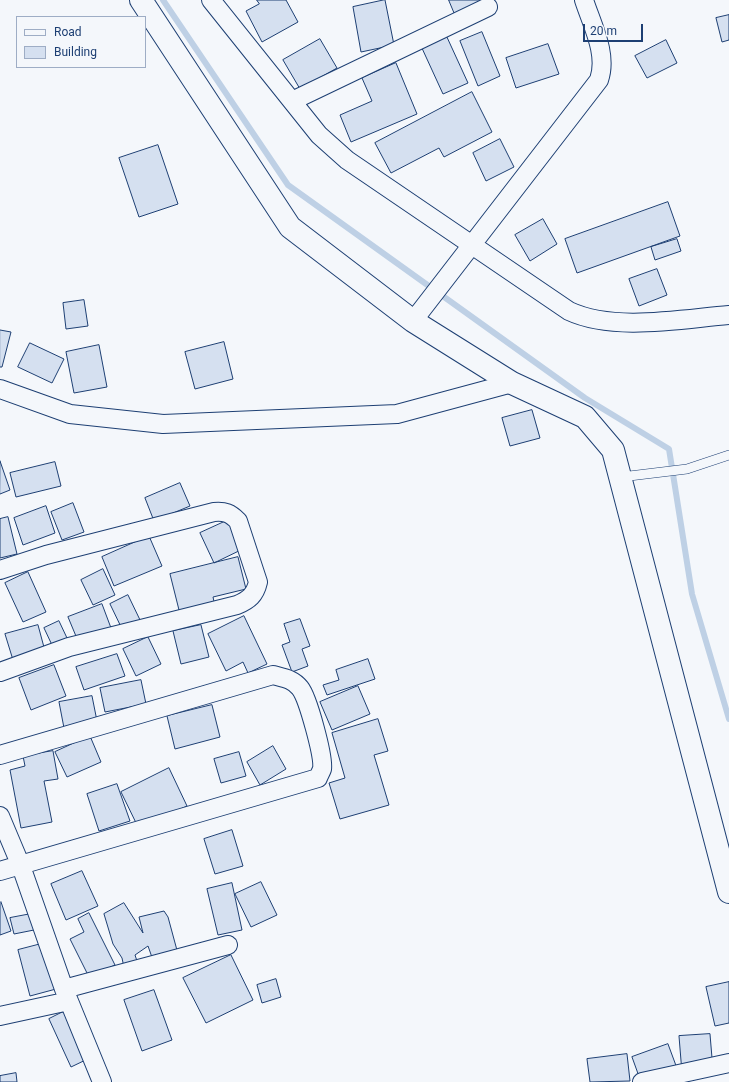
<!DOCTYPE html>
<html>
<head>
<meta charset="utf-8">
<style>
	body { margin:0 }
	#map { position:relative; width:729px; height:1082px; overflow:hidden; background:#f4f7fb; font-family:Roboto,sans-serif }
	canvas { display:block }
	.legend { position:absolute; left:16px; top:16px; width:130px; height:52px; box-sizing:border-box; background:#f4f7fb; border:1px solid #9eadc5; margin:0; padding:5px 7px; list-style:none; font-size:12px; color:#1d3f73 }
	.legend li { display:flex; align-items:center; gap:8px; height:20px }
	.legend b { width:20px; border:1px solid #9eadc5 }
	.scale { position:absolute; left:583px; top:24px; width:60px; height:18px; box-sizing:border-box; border:2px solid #1d3f73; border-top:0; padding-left:5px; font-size:12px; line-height:14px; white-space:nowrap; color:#1d3f73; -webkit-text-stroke:3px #f4f7fb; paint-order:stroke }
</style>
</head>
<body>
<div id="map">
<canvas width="729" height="1082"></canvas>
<ul class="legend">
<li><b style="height:5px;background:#f4f7fb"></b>Road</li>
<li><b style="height:11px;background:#d5e0f0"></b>Building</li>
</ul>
<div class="scale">20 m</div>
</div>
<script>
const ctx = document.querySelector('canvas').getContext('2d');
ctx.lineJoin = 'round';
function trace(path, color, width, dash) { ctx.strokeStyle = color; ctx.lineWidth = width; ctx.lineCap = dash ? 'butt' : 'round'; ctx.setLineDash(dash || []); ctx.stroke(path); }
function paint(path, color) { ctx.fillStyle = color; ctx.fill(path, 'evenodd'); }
const stream = new Path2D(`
	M 163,0 L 288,185 L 585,398 L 669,449 L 692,594 L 729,719`);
const building = new Path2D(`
	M 257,0 L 286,0 L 298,22 L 262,42 L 246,11 L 259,4 Z
	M 385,0 L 394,45 L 361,52 L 353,7 Z
	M 449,0 L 482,0 L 485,8 L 457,19 Z
	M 729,15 L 729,40 L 722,42 L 716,18 Z
	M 482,32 L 500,76 L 478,86 L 460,41 Z
	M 446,35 L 468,83 L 443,94 L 421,46 Z
	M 320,39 L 337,68 L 300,89 L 283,60 Z
	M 666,40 L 677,63 L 647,78 L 635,56 Z
	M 548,44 L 559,74 L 516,88 L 506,58 Z
	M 396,63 L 417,114 L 351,142 L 340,115 L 372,101 L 362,78 Z
	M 472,92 L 492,132 L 444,157 L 439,148 L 391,173 L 375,143 Z
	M 500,139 L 514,167 L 486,181 L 473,153 Z
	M 158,145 L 178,204 L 139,217 L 119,158 Z
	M 668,202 L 680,236 L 577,273 L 565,239 Z
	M 543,219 L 557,244 L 530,261 L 515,235 Z
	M 677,239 L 681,251 L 655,260 L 651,247 Z
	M 657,269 L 667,295 L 639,306 L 629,279 Z
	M 84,300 L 88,326 L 66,329 L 63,303 Z
	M 0,330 L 11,332 L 2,367 L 0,367 Z
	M 224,342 L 233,379 L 195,389 L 185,352 Z
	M 30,343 L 64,359 L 52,383 L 18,367 Z
	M 99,345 L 107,387 L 74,393 L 66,352 Z
	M 532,410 L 540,438 L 510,446 L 502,418 Z
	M 0,461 L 10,490 L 0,494 Z
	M 55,462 L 61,486 L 16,497 L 10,473 Z
	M 180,483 L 190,506 L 154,521 L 145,498 Z
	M 73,503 L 84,532 L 62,540 L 51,512 Z
	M 46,506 L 55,533 L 23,545 L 14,518 Z
	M 8,517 L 17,554 L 0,558 L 0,519 Z
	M 235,517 L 249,546 L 214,563 L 200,533 Z
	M 149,536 L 162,566 L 114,586 L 102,557 Z
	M 238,557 L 246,589 L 213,597 L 215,606 L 180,614 L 170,574 Z
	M 103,569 L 115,595 L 93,605 L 81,580 Z
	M 28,572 L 46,612 L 23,622 L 5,583 Z
	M 128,595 L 141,622 L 123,631 L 110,604 Z
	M 102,604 L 111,628 L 78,641 L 68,617 Z
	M 244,616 L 267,664 L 248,673 L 243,662 L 226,671 L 208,634 Z
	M 300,619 L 310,646 L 302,649 L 308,666 L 292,672 L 282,645 L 290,642 L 284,624 Z
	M 59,621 L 67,638 L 52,645 L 44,628 Z
	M 38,625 L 45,651 L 13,660 L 5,634 Z
	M 201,625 L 209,657 L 181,664 L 173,631 Z
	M 148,637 L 161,664 L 136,676 L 123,649 Z
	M 117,654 L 125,676 L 84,690 L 76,667 Z
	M 368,659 L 375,679 L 327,695 L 323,685 L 339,680 L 336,670 Z
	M 54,665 L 66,696 L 31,710 L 19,678 Z
	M 141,680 L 146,704 L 105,712 L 100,688 Z
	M 358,686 L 370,714 L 332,730 L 320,702 Z
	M 92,696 L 97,721 L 64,728 L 59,702 Z
	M 212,705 L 220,737 L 175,749 L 167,716 Z
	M 378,719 L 388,751 L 374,755 L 389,805 L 340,819 L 329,783 L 345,778 L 332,733 Z
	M 90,736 L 101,762 L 67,777 L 55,752 Z
	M 273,746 L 286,769 L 260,785 L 247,762 Z
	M 53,751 L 58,779 L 44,781 L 52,822 L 21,828 L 10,770 L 25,766 L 23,756 Z
	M 239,752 L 246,776 L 221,783 L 214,759 Z
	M 169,768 L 187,806 L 139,829 L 121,792 Z
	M 117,784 L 130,821 L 99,831 L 87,794 Z
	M 232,830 L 243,866 L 215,874 L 204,839 Z
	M 82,871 L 98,906 L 66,920 L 51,884 Z
	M 261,882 L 277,915 L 251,927 L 235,894 Z
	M 232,883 L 242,930 L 218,935 L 207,889 Z
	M 1,902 L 11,931 L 0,935 L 0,903 Z
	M 124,903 L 143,933 L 139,917 L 164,911 L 168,917 L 178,954 L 154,963 L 148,946 L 135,955 L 138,964 L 125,972 L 122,958 L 113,944 L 104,914 Z
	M 89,913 L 115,965 L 89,977 L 70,939 L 84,932 L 78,919 Z
	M 31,914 L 34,930 L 14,934 L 10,918 Z
	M 45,943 L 56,989 L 30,996 L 18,950 Z
	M 231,955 L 253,1000 L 206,1023 L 183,978 Z
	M 276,979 L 281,997 L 262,1003 L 257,985 Z
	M 729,982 L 729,1023 L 715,1026 L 706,987 Z
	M 154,990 L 172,1040 L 142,1051 L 124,1000 Z
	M 73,1007 L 96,1055 L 71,1067 L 49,1019 Z
	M 710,1034 L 713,1070 L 682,1073 L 679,1036 Z
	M 668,1044 L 678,1071 L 641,1082 L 632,1057 Z
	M 627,1054 L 630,1081 L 590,1082 L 587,1059 Z
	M 16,1073 L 17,1082 L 0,1082 L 0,1076 Z`);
const service = new Path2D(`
	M 621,477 L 687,469 L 729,455`);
const minor = new Path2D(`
	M 211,0 L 319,135 L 347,160 L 569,311 C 614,332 681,319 729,315
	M 292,101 L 488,7
	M 413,321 L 599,80 C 608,54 592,25 584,0
	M 0,389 L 70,414 L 163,424 L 397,414 L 512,383
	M 0,570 L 46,555 L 214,512 C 225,511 230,513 238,521 L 258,582 C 255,595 249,600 237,605 L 69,647 L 0,672
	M 0,755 L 273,675 C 284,678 293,679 300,688 C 308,698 324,757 322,769 C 321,772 319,775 318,778 L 0,871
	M 0,816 L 21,866 L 64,989 L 102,1082
	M 64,989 L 228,945
	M 0,1016 L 69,1001
	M 642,1082 L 729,1063`);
const tertiary = new Path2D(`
	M 141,0 L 290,227 L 413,321 L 512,383 L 585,417 L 613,450 L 729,892`);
trace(stream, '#bed0e5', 6);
paint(building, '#d5e0f0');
trace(building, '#1d3f73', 1);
trace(service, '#1d3f73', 10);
trace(minor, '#1d3f73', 20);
trace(tertiary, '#1d3f73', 24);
trace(service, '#f4f7fb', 9);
trace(minor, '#f4f7fb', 18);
trace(tertiary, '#f4f7fb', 22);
</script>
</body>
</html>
